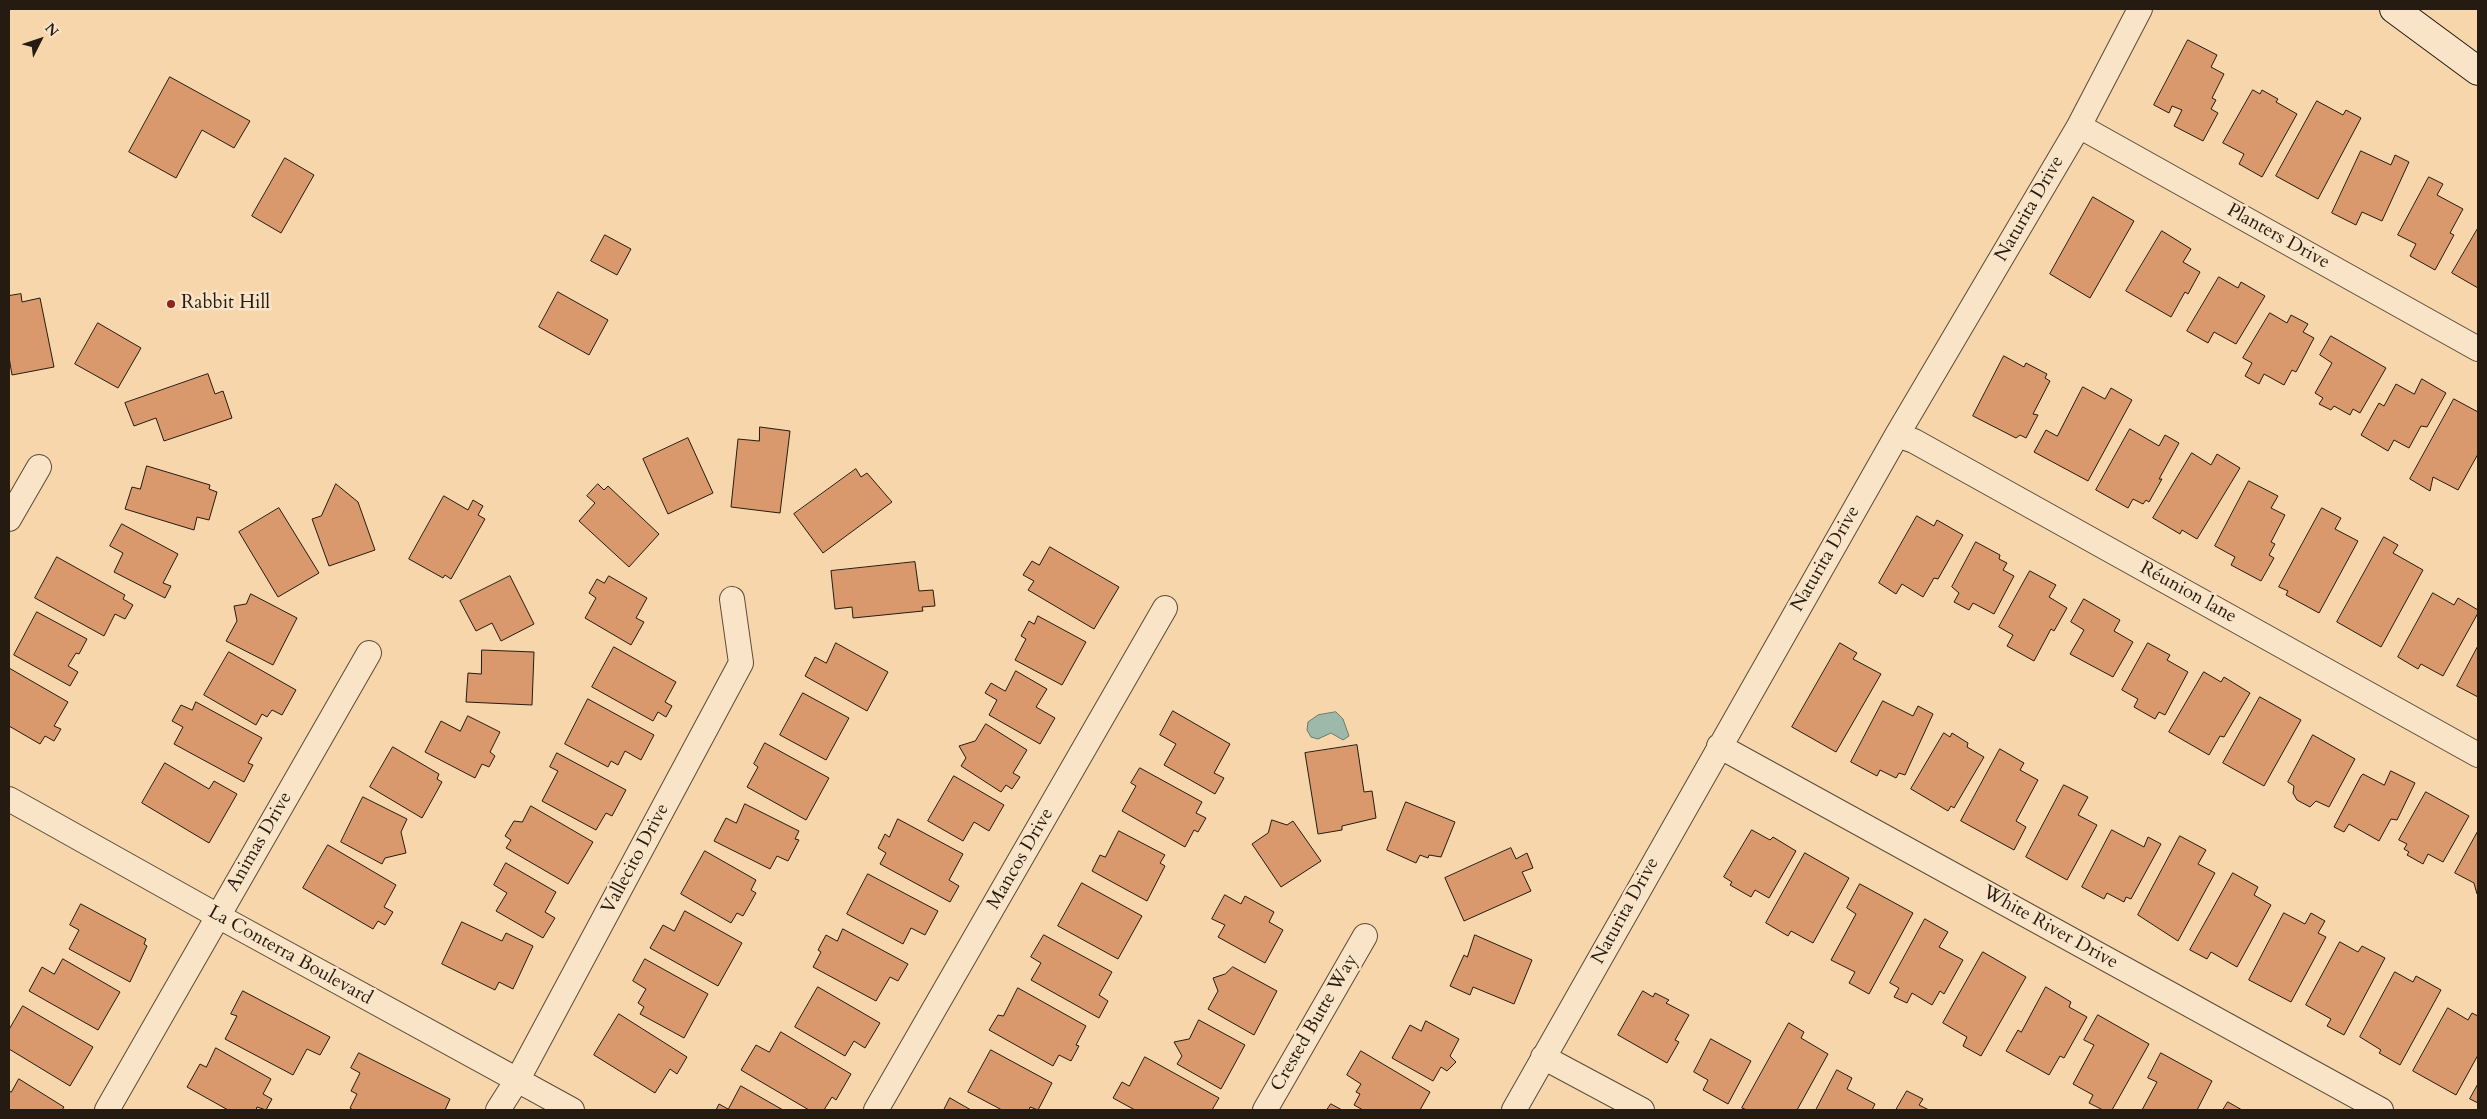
<!DOCTYPE html>
<html>
<head>
<meta charset="utf-8">
<style>
	body { margin:0 }
	#map { position:relative; width:2487px; height:1119px; overflow:hidden; background:#f6d6aa; font-family:Cardo,serif }
	canvas { display:block }
	.frame { position:absolute; inset:0; border:10px solid #251b10; pointer-events:none }
	.north { position:absolute; left:15px; top:15px; width:50px; height:50px; -webkit-text-stroke:4px #f9e4c8; paint-order:stroke; rotate:49deg; font-size:14px; font-weight:700; line-height:20px; text-align:center; color:#251b10 }
	.north::after { content:''; display:block; margin:auto; width:18px; height:22px; background:#251b10; clip-path:polygon(50% 0,100% 100%,50% 72%,0 100%) }
</style>
</head>
<body>
<div id="map">
<canvas width="2487" height="1119"></canvas>
<div class="frame"></div>
<div class="north">N</div>
</div>
<script>
const ctx = document.querySelector('canvas').getContext('2d');
ctx.lineJoin = 'round';
function paint(path, color) { ctx.fillStyle = color; ctx.fill(path, 'evenodd'); }
function trace(path, color, width, dash) { ctx.strokeStyle = color; ctx.lineWidth = width; ctx.lineCap = dash ? 'butt' : 'round'; ctx.setLineDash(dash || []); ctx.stroke(path); }
function write(font, color, halo, rows, align = 'center') {
  ctx.font = font + ' Cardo,serif'; ctx.lineWidth = 5; ctx.setLineDash([]); ctx.textBaseline = 'middle'; ctx.strokeStyle = halo; ctx.fillStyle = color; for (const [text, x, y, turn = 0] of rows) {
    ctx.save(); ctx.translate(x, y); ctx.rotate((+turn || 0) * Math.PI / 180); ctx.textAlign = isNaN(turn) ? turn : align; if (halo) ctx.strokeText(text, 0, 0); ctx.fillText(text, 0, 0); ctx.restore();
  }
}
const water = new Path2D(`
	M 1336,712 L 1343,719 L 1349,736 L 1343,740 L 1331,733 L 1318,739 L 1311,737 L 1307,730 L 1308,722 L 1318,715 Z`);
const building = new Path2D(`
	M 2188,40 L 2217,55 L 2211,67 L 2224,74 L 2212,98 L 2216,100 L 2211,109 L 2218,113 L 2203,141 L 2174,126 L 2182,110 L 2172,106 L 2169,113 L 2154,105 Z
	M 170,77 L 250,121 L 234,148 L 202,130 L 176,178 L 129,152 Z
	M 2253,90 L 2260,94 L 2262,90 L 2278,99 L 2276,102 L 2297,114 L 2262,177 L 2239,164 L 2244,154 L 2223,143 Z
	M 2317,101 L 2343,115 L 2346,110 L 2361,118 L 2318,199 L 2276,176 Z
	M 2361,151 L 2391,165 L 2395,155 L 2409,162 L 2382,221 L 2362,212 L 2356,225 L 2332,213 Z
	M 285,158 L 314,175 L 281,233 L 252,216 Z
	M 2429,177 L 2443,184 L 2437,195 L 2463,209 L 2450,233 L 2454,235 L 2435,270 L 2410,256 L 2416,244 L 2398,235 Z
	M 2093,197 L 2134,221 L 2090,298 L 2050,274 Z
	M 2478,228 L 2478,288 L 2452,273 Z
	M 2162,231 L 2191,249 L 2183,262 L 2200,272 L 2188,294 L 2185,292 L 2171,317 L 2126,291 Z
	M 605,235 L 631,249 L 617,275 L 591,261 Z
	M 2219,277 L 2238,288 L 2241,282 L 2265,296 L 2236,344 L 2214,332 L 2208,343 L 2187,331 Z
	M 558,292 L 608,320 L 589,355 L 539,327 Z
	M 21,294 L 22,302 L 40,298 L 54,367 L 12,375 L 9,357 L 9,296 Z
	M 2270,313 L 2287,323 L 2291,315 L 2308,324 L 2303,332 L 2314,338 L 2296,372 L 2292,370 L 2284,385 L 2264,374 L 2259,384 L 2245,376 L 2252,363 L 2243,358 Z
	M 98,323 L 141,348 L 118,388 L 75,364 Z
	M 2331,336 L 2386,368 L 2360,413 L 2353,409 L 2350,415 L 2334,406 L 2331,410 L 2319,404 L 2323,398 L 2315,393 L 2332,363 L 2320,355 Z
	M 2004,356 L 2024,367 L 2026,363 L 2047,374 L 2045,378 L 2050,381 L 2033,414 L 2038,415 L 2026,438 L 2020,435 L 2016,438 L 1973,416 Z
	M 208,374 L 215,394 L 223,391 L 232,418 L 164,441 L 156,418 L 134,426 L 125,403 Z
	M 2422,379 L 2446,393 L 2427,427 L 2421,426 L 2409,448 L 2394,440 L 2388,451 L 2361,435 L 2379,403 L 2384,406 L 2396,384 L 2414,394 Z
	M 2083,387 L 2105,399 L 2111,388 L 2132,400 L 2088,481 L 2034,452 L 2046,430 L 2057,436 Z
	M 2454,399 L 2478,412 L 2478,454 L 2458,490 L 2433,477 L 2430,491 L 2410,479 Z
	M 760,427 L 790,431 L 780,513 L 731,507 L 738,439 L 759,441 Z
	M 2130,429 L 2159,446 L 2165,435 L 2179,443 L 2159,479 L 2162,479 L 2149,502 L 2146,500 L 2143,504 L 2133,499 L 2128,508 L 2096,490 Z
	M 688,438 L 713,493 L 668,514 L 643,459 Z
	M 2192,453 L 2211,465 L 2217,454 L 2240,468 L 2197,539 L 2182,530 L 2180,534 L 2153,518 Z
	M 147,466 L 210,485 L 209,489 L 217,492 L 209,520 L 197,517 L 194,530 L 125,509 L 132,487 L 140,489 Z
	M 856,469 L 861,477 L 867,473 L 892,502 L 823,553 L 794,514 Z
	M 2249,481 L 2278,496 L 2271,508 L 2285,515 L 2271,542 L 2275,544 L 2269,555 L 2274,558 L 2261,581 L 2231,565 L 2235,557 L 2215,546 Z
	M 336,484 L 358,502 L 375,550 L 329,566 L 312,519 L 321,516 Z
	M 598,484 L 604,490 L 608,486 L 659,534 L 629,567 L 579,521 L 595,503 L 587,496 Z
	M 444,496 L 468,510 L 473,500 L 483,506 L 478,515 L 485,519 L 451,579 L 445,575 L 443,578 L 409,559 Z
	M 279,508 L 319,573 L 278,597 L 239,532 Z
	M 2322,508 L 2341,518 L 2335,529 L 2358,541 L 2319,613 L 2286,595 L 2288,591 L 2279,587 Z
	M 1917,516 L 1934,526 L 1937,520 L 1963,535 L 1938,579 L 1934,578 L 1923,597 L 1902,584 L 1896,594 L 1879,583 Z
	M 122,524 L 178,554 L 163,583 L 171,586 L 165,598 L 114,572 L 123,553 L 110,546 Z
	M 2384,537 L 2398,545 L 2393,553 L 2423,570 L 2381,647 L 2337,622 Z
	M 1976,542 L 2000,555 L 1999,559 L 2007,563 L 2003,570 L 2014,576 L 1994,614 L 1973,603 L 1969,610 L 1954,602 L 1959,593 L 1952,587 Z
	M 1050,547 L 1119,587 L 1094,629 L 1028,590 L 1034,581 L 1023,575 L 1032,561 L 1039,565 Z
	M 57,557 L 125,595 L 123,599 L 133,605 L 125,619 L 115,614 L 104,636 L 35,598 Z
	M 915,562 L 919,591 L 933,590 L 935,606 L 922,607 L 923,611 L 853,618 L 852,607 L 835,609 L 831,571 Z
	M 2030,571 L 2056,585 L 2049,597 L 2067,608 L 2054,631 L 2051,629 L 2034,661 L 2007,646 L 2013,635 L 1999,627 Z
	M 510,576 L 534,624 L 501,641 L 492,623 L 476,631 L 460,601 Z
	M 609,576 L 647,598 L 636,618 L 644,622 L 631,645 L 585,618 L 596,598 L 589,593 L 597,579 L 604,583 Z
	M 2433,593 L 2454,605 L 2458,598 L 2478,610 L 2478,613 L 2443,676 L 2421,664 L 2418,669 L 2398,657 Z
	M 251,594 L 297,618 L 273,665 L 226,641 L 237,621 L 234,606 L 246,604 Z
	M 2084,599 L 2120,620 L 2114,631 L 2133,642 L 2113,677 L 2070,654 L 2084,630 L 2071,622 Z
	M 37,612 L 87,639 L 79,654 L 76,653 L 68,666 L 78,672 L 70,686 L 14,655 Z
	M 1038,616 L 1086,642 L 1062,685 L 1015,660 L 1026,639 L 1021,636 L 1029,621 L 1034,624 Z
	M 836,643 L 888,672 L 867,711 L 805,676 L 815,657 L 826,663 Z
	M 1840,643 L 1857,653 L 1853,659 L 1881,674 L 1836,752 L 1792,727 Z
	M 2148,643 L 2170,655 L 2167,660 L 2188,672 L 2165,715 L 2159,712 L 2155,719 L 2134,707 L 2138,699 L 2122,690 Z
	M 2478,646 L 2478,697 L 2457,686 Z
	M 614,647 L 676,682 L 665,702 L 672,706 L 666,717 L 658,712 L 653,721 L 592,687 Z
	M 482,650 L 534,652 L 532,705 L 466,702 L 468,673 L 481,674 Z
	M 229,652 L 296,690 L 282,715 L 272,710 L 267,717 L 262,714 L 256,725 L 204,695 Z
	M 9,668 L 68,702 L 54,726 L 61,729 L 54,741 L 45,736 L 40,744 L 9,726 Z
	M 1016,671 L 1047,689 L 1036,707 L 1055,718 L 1040,744 L 989,715 L 997,700 L 985,693 L 991,683 L 1005,691 Z
	M 2204,672 L 2221,682 L 2224,677 L 2250,693 L 2224,737 L 2220,736 L 2209,755 L 2169,732 Z
	M 803,693 L 849,718 L 826,760 L 780,735 Z
	M 2260,697 L 2301,720 L 2264,786 L 2223,763 Z
	M 588,699 L 654,735 L 641,760 L 625,751 L 618,765 L 611,761 L 608,767 L 565,744 Z
	M 1883,701 L 1913,716 L 1918,706 L 1933,714 L 1905,775 L 1899,773 L 1896,778 L 1880,770 L 1877,776 L 1851,762 Z
	M 196,702 L 262,738 L 248,763 L 253,765 L 244,782 L 174,744 L 183,727 L 172,721 L 181,705 L 192,710 Z
	M 1173,711 L 1230,744 L 1214,773 L 1224,778 L 1215,794 L 1164,765 L 1176,744 L 1160,735 Z
	M 468,716 L 500,732 L 490,752 L 495,756 L 489,767 L 482,764 L 475,778 L 425,752 L 441,721 L 460,731 Z
	M 986,724 L 1027,750 L 1013,773 L 1020,777 L 1012,789 L 1006,785 L 1001,792 L 961,766 L 966,758 L 959,746 L 975,741 Z
	M 1944,733 L 1950,737 L 1952,733 L 1968,743 L 1967,747 L 1984,757 L 1954,808 L 1951,806 L 1948,811 L 1911,789 Z
	M 2313,735 L 2355,759 L 2329,807 L 2316,801 L 2310,807 L 2297,800 L 2293,793 L 2294,786 L 2288,782 Z
	M 765,743 L 829,778 L 806,820 L 747,787 L 758,767 L 754,764 Z
	M 1357,745 L 1364,792 L 1372,791 L 1376,818 L 1342,826 L 1342,830 L 1318,834 L 1305,753 Z
	M 393,747 L 439,774 L 437,779 L 442,782 L 422,818 L 370,787 Z
	M 2000,749 L 2024,763 L 2020,770 L 2038,780 L 2016,821 L 2026,827 L 2014,850 L 1961,821 Z
	M 557,753 L 626,790 L 612,816 L 606,813 L 596,830 L 542,801 L 558,771 L 550,767 Z
	M 165,763 L 209,789 L 214,781 L 237,794 L 209,843 L 142,803 Z
	M 1140,768 L 1202,802 L 1196,813 L 1206,818 L 1198,832 L 1194,830 L 1185,847 L 1122,811 L 1136,786 L 1131,783 Z
	M 2391,771 L 2415,783 L 2397,820 L 2391,819 L 2379,841 L 2349,824 L 2344,832 L 2334,827 L 2361,776 L 2363,774 L 2384,785 Z
	M 954,776 L 1004,805 L 989,831 L 974,822 L 963,841 L 928,821 Z
	M 2064,785 L 2088,797 L 2078,815 L 2097,825 L 2067,880 L 2026,857 Z
	M 2426,792 L 2469,816 L 2443,862 L 2428,854 L 2423,864 L 2407,855 L 2409,852 L 2404,849 L 2407,844 L 2399,840 Z
	M 363,797 L 407,819 L 401,832 L 406,853 L 385,858 L 382,864 L 341,842 Z
	M 1406,802 L 1455,822 L 1441,857 L 1429,855 L 1428,858 L 1420,855 L 1416,863 L 1387,850 Z
	M 745,804 L 799,831 L 795,839 L 799,840 L 788,861 L 777,856 L 770,869 L 714,841 L 726,818 L 736,823 Z
	M 531,806 L 593,842 L 568,884 L 506,848 L 511,840 L 505,836 L 514,821 L 522,822 Z
	M 898,819 L 963,854 L 949,880 L 959,886 L 950,902 L 880,864 L 886,853 L 878,848 L 885,834 L 889,837 Z
	M 1272,820 L 1287,825 L 1293,821 L 1321,861 L 1281,887 L 1252,844 L 1268,833 Z
	M 1752,830 L 1770,840 L 1773,837 L 1796,851 L 1769,898 L 1755,890 L 1751,897 L 1730,885 L 1732,882 L 1724,877 Z
	M 2112,830 L 2144,847 L 2148,837 L 2161,844 L 2131,899 L 2126,897 L 2124,902 L 2107,893 L 2104,899 L 2082,887 Z
	M 1119,831 L 1165,855 L 1160,863 L 1165,866 L 1147,901 L 1092,871 L 1100,855 L 1105,857 Z
	M 2478,831 L 2478,894 L 2477,894 L 2474,883 L 2455,873 Z
	M 2180,836 L 2206,850 L 2198,864 L 2215,873 L 2178,941 L 2138,915 Z
	M 328,845 L 396,885 L 384,907 L 393,912 L 385,925 L 378,921 L 373,929 L 303,888 Z
	M 1511,848 L 1516,859 L 1527,853 L 1533,868 L 1522,872 L 1531,891 L 1464,921 L 1445,878 Z
	M 705,851 L 756,880 L 751,890 L 756,893 L 743,916 L 737,913 L 731,923 L 681,894 Z
	M 1805,853 L 1849,878 L 1813,943 L 1791,931 L 1788,936 L 1766,923 Z
	M 506,863 L 556,892 L 545,912 L 555,918 L 543,938 L 496,911 L 507,893 L 494,885 Z
	M 2233,873 L 2258,887 L 2254,895 L 2271,905 L 2237,967 L 2211,952 L 2207,959 L 2190,950 Z
	M 868,874 L 938,911 L 925,935 L 911,928 L 903,944 L 847,914 Z
	M 1082,883 L 1142,916 L 1118,959 L 1058,926 Z
	M 1860,884 L 1913,913 L 1869,994 L 1849,983 L 1855,972 L 1831,960 L 1856,914 L 1847,908 Z
	M 1225,895 L 1241,904 L 1245,896 L 1274,912 L 1269,922 L 1283,930 L 1265,963 L 1218,937 L 1225,925 L 1212,919 Z
	M 81,904 L 146,939 L 144,944 L 147,946 L 130,982 L 69,949 L 79,930 L 70,925 Z
	M 685,911 L 742,943 L 718,986 L 650,948 L 663,925 L 674,931 Z
	M 2284,913 L 2305,924 L 2311,913 L 2325,921 L 2318,933 L 2326,937 L 2291,1002 L 2249,980 Z
	M 1925,919 L 1948,932 L 1939,947 L 1963,960 L 1944,994 L 1940,991 L 1932,1005 L 1912,993 L 1907,1003 L 1894,997 L 1899,988 L 1890,983 Z
	M 462,922 L 502,941 L 506,933 L 533,946 L 513,989 L 499,982 L 495,990 L 442,964 Z
	M 843,929 L 908,964 L 898,981 L 890,977 L 876,1001 L 813,967 L 821,952 L 818,950 L 826,935 L 837,941 Z
	M 1044,935 L 1112,972 L 1099,995 L 1108,1001 L 1099,1018 L 1031,980 L 1041,963 L 1031,957 Z
	M 1475,935 L 1532,960 L 1514,1004 L 1473,987 L 1470,995 L 1450,986 L 1464,955 L 1467,957 Z
	M 2340,942 L 2358,952 L 2362,946 L 2385,958 L 2344,1035 L 2327,1026 L 2331,1019 L 2306,1005 Z
	M 1983,952 L 2026,977 L 1981,1056 L 1963,1046 L 1967,1037 L 1943,1023 Z
	M 63,959 L 120,992 L 98,1030 L 29,991 L 42,967 L 54,974 Z
	M 645,959 L 708,994 L 684,1038 L 640,1014 L 644,1007 L 638,1003 L 646,989 L 633,981 Z
	M 1233,967 L 1277,991 L 1254,1035 L 1208,1009 L 1218,991 L 1213,978 L 1225,974 Z
	M 2395,972 L 2413,982 L 2416,976 L 2441,990 L 2400,1065 L 2379,1053 L 2381,1050 L 2360,1037 Z
	M 818,987 L 880,1023 L 865,1048 L 854,1041 L 845,1056 L 795,1027 Z
	M 2046,987 L 2071,1002 L 2069,1007 L 2087,1017 L 2064,1058 L 2060,1056 L 2049,1075 L 2006,1051 L 2018,1030 L 2021,1032 Z
	M 1018,988 L 1086,1026 L 1076,1045 L 1079,1046 L 1071,1061 L 1059,1055 L 1053,1066 L 989,1030 L 998,1015 L 1003,1016 Z
	M 243,991 L 330,1037 L 320,1055 L 307,1049 L 293,1075 L 225,1039 L 237,1016 L 231,1014 Z
	M 1643,991 L 1653,997 L 1655,993 L 1669,1000 L 1666,1003 L 1689,1015 L 1675,1040 L 1679,1042 L 1667,1063 L 1618,1035 Z
	M 23,1006 L 93,1047 L 70,1086 L 9,1049 L 9,1030 Z
	M 2448,1008 L 2468,1020 L 2472,1013 L 2478,1016 L 2478,1055 L 2456,1095 L 2413,1071 Z
	M 619,1014 L 687,1057 L 677,1074 L 670,1069 L 655,1093 L 594,1055 Z
	M 2098,1015 L 2149,1044 L 2112,1110 L 2103,1110 L 2089,1103 L 2093,1095 L 2073,1084 L 2094,1045 L 2084,1040 Z
	M 1199,1020 L 1245,1045 L 1221,1089 L 1177,1064 L 1182,1056 L 1174,1042 L 1189,1039 Z
	M 1426,1021 L 1459,1039 L 1450,1056 L 1456,1062 L 1447,1071 L 1441,1067 L 1433,1081 L 1392,1058 L 1410,1025 L 1421,1031 Z
	M 1789,1023 L 1804,1032 L 1801,1038 L 1828,1054 L 1797,1110 L 1747,1110 L 1742,1108 Z
	M 781,1032 L 851,1074 L 836,1100 L 832,1097 L 824,1110 L 809,1110 L 741,1070 L 756,1045 L 769,1052 Z
	M 1711,1039 L 1751,1061 L 1728,1104 L 1703,1090 L 1708,1080 L 1694,1072 Z
	M 216,1048 L 271,1079 L 263,1094 L 272,1099 L 266,1110 L 257,1107 L 256,1110 L 228,1110 L 187,1087 L 200,1064 L 206,1067 Z
	M 991,1050 L 1052,1083 L 1038,1110 L 1030,1107 L 1029,1110 L 1002,1110 L 968,1092 Z
	M 1361,1051 L 1430,1092 L 1420,1110 L 1363,1110 L 1354,1105 L 1360,1094 L 1356,1092 L 1361,1084 L 1347,1075 Z
	M 359,1053 L 450,1099 L 445,1110 L 353,1110 L 350,1108 L 357,1094 L 351,1091 L 360,1073 L 351,1068 Z
	M 2161,1053 L 2212,1081 L 2197,1110 L 2142,1110 L 2157,1082 L 2148,1078 Z
	M 1145,1057 L 1219,1098 L 1212,1110 L 1135,1110 L 1113,1098 L 1122,1082 L 1129,1086 Z
	M 1837,1070 L 1852,1078 L 1847,1089 L 1875,1104 L 1872,1110 L 1816,1110 Z
	M 19,1079 L 64,1107 L 62,1110 L 9,1110 L 9,1091 L 11,1092 Z
	M 2478,1084 L 2478,1103 L 2470,1099 Z
	M 741,1086 L 783,1110 L 716,1110 L 719,1104 L 728,1109 Z
	M 1907,1091 L 1923,1099 L 1919,1105 L 1929,1110 L 1896,1110 Z
	M 950,1098 L 971,1110 L 944,1110 Z
	M 2228,1102 L 2242,1110 L 2223,1110 Z
	M 1331,1104 L 1342,1110 L 1327,1110 Z`);
const street = new Path2D(`
	M 2079,126 L 2478,349
	M 1897,435 L 1914,441 L 2478,755
	M 9,519 L 39,467
	M 1719,746 L 2381,1110
	M 9,799 L 218,916 L 572,1110
	M 1543,1057 L 1642,1110
	M 107,1110 L 369,653
	M 498,1110 L 519,1077 L 741,663 L 732,599
	M 876,1110 L 1165,608
	M 1265,1110 L 1365,936
	M 1514,1110 L 1897,435 L 2079,126 L 2140,9`);
const secondary = new Path2D(`
	M 2394,9 L 2478,71`);
const markers = [
	[171,304,5,"#8f2418"]
];
const streetNames = [
	["Naturita Drive",2030,209,-60],
	["Planters Drive",2278,237,29],
	["Naturita Drive",1826,559,-60],
	["Réunion lane",2188,593,29],
	["Animas Drive",260,842,-60],
	["Vallecito Drive",636,859,-62],
	["Mancos Drive",1021,859,-60],
	["Naturita Drive",1626,911,-61],
	["White River Drive",2050,928,29],
	["La Conterra Boulevard",290,956,29],
	["Crested Butte Way",1315,1023,-60]
];
const poiNames = [
	["Rabbit Hill",181,304]
];
paint(water, '#9db9a9');
trace(water, '#6d7a6c', 1);
paint(building, '#d9996d');
trace(building, '#251b10', 1);
trace(street, '#594a36', 26);
trace(secondary, '#251b10', 30);
trace(street, '#f9e4c8', 24);
trace(secondary, '#f9e4c8', 28);
for (const [x, y, r, color] of markers) { const dot = new Path2D(); dot.arc(x, y, r, 0, 2 * Math.PI); ctx.fillStyle = color; ctx.fill(dot); trace(dot, '#f9e4c8', 2); }
write('19px', '#251b10', '#f9e4c8', streetNames);
write('19px', '#251b10', '#f9e4c8', poiNames, 'left');
</script>
</body>
</html>
